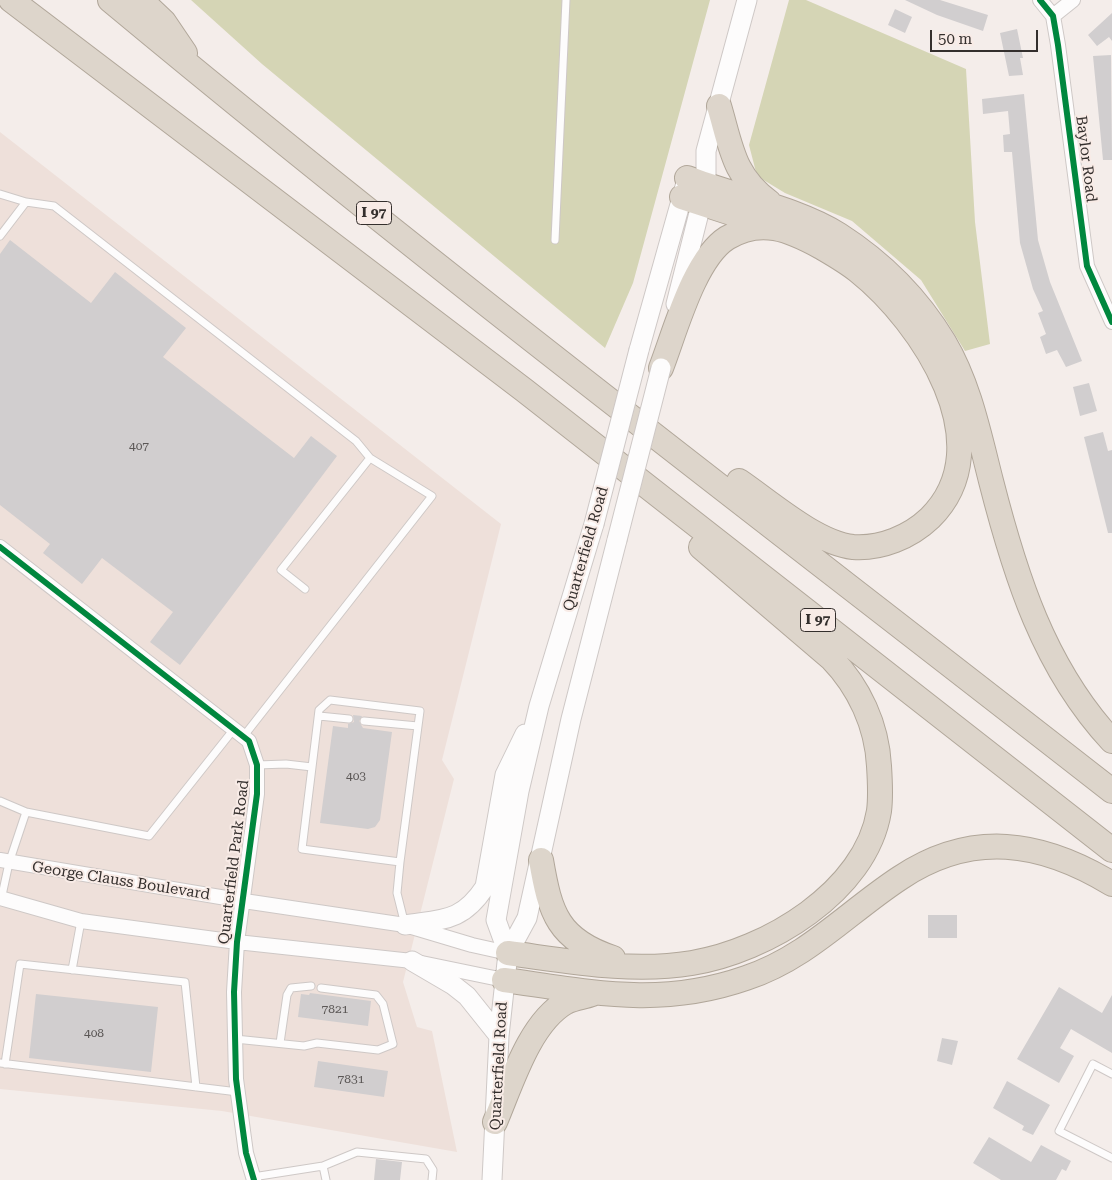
<!DOCTYPE html>
<html>
<head>
<meta charset="utf-8">
<style>
	body { margin:0 }
	#map { position:relative; width:1112px; height:1180px; overflow:hidden; background:#f4edea; font-family:"Roboto Serif",serif }
	canvas { display:block }
	.scale { position:absolute; left:930px; top:30px; width:108px; height:22px; box-sizing:border-box; border:2px solid #342f2d; border-top:0; padding-left:6px; font-size:15px; line-height:18px; white-space:nowrap; color:#342f2d; -webkit-text-stroke:4px #f8ebe6; paint-order:stroke }
</style>
</head>
<body>
<div id="map">
<canvas width="1112" height="1180"></canvas>
<div class="scale">50 m</div>
</div>
<script>
const ctx = document.querySelector('canvas').getContext('2d');
ctx.lineJoin = 'round';
function paint(path, color) { ctx.fillStyle = color; ctx.fill(path, 'evenodd'); }
function trace(path, color, width, dash) { ctx.strokeStyle = color; ctx.lineWidth = width; ctx.lineCap = dash ? 'butt' : 'round'; ctx.setLineDash(dash || []); ctx.stroke(path); }
function write(font, color, halo, rows, align = 'center') {
  ctx.font = font + ' "Roboto Serif",serif'; ctx.lineWidth = 4; ctx.setLineDash([]); ctx.textBaseline = 'middle'; ctx.strokeStyle = halo; ctx.fillStyle = color; for (const [text, x, y, turn = 0] of rows) {
    ctx.save(); ctx.translate(x, y); ctx.rotate((+turn || 0) * Math.PI / 180); ctx.textAlign = isNaN(turn) ? turn : align; if (halo) ctx.strokeText(text, 0, 0); ctx.fillText(text, 0, 0); ctx.restore();
  }
}
const built = new Path2D(`
	M 0,132 L 501,524 L 442,760 L 454,779 L 403,982 L 417,1027 L 432,1031 L 457,1152 L 222,1111 L 0,1089 Z`);
const forest = new Path2D(`
	M 191,0 L 710,0 L 633,283 L 605,348 L 262,64 Z
	M 789,0 L 806,0 L 966,69 L 975,222 L 990,344 L 965,351 L 921,280 L 852,221 L 785,193 L 757,176 L 749,145 Z`);
const building = new Path2D(`
	M 905,0 L 940,0 L 988,15 L 983,31 L 937,15 Z
	M 895,9 L 912,17 L 905,33 L 888,25 Z
	M 1112,13 L 1112,41 L 1109,37 L 1097,46 L 1088,35 Z
	M 1017,29 L 1023,58 L 1020,58 L 1023,75 L 1009,76 L 1000,33 Z
	M 1111,55 L 1112,160 L 1103,160 L 1093,56 Z
	M 1024,94 L 1038,240 L 1050,282 L 1082,361 L 1066,367 L 1057,350 L 1046,354 L 1040,337 L 1046,334 L 1038,313 L 1043,311 L 1033,289 L 1020,243 L 1012,152 L 1004,152 L 1003,135 L 1010,134 L 1008,111 L 983,114 L 982,99 Z
	M 10,240 L 91,303 L 115,272 L 186,328 L 163,357 L 294,458 L 311,436 L 337,456 L 180,665 L 150,642 L 173,612 L 102,558 L 82,584 L 43,553 L 50,544 L 0,505 L 0,254 Z
	M 1089,383 L 1097,411 L 1080,416 L 1073,387 Z
	M 1103,432 L 1108,451 L 1112,450 L 1112,533 L 1108,533 L 1084,437 Z
	M 353,715 L 362,716 L 359,721 L 363,728 L 392,732 L 380,820 L 375,827 L 368,829 L 320,823 L 333,726 L 348,728 L 348,724 L 354,722 Z
	M 928,915 L 957,915 L 957,938 L 928,938 Z
	M 1059,987 L 1102,1013 L 1112,995 L 1112,1053 L 1071,1029 L 1060,1048 L 1074,1056 L 1059,1083 L 1017,1059 Z
	M 310,993 L 371,1001 L 368,1026 L 298,1017 L 301,994 L 309,995 Z
	M 36,994 L 158,1007 L 151,1072 L 29,1058 Z
	M 942,1038 L 958,1041 L 952,1065 L 937,1061 Z
	M 318,1061 L 388,1071 L 384,1097 L 314,1087 Z
	M 1007,1081 L 1050,1105 L 1033,1135 L 1022,1130 L 1024,1126 L 993,1108 Z
	M 989,1137 L 1031,1162 L 1041,1145 L 1071,1161 L 1066,1171 L 1062,1169 L 1056,1180 L 1001,1180 L 973,1163 Z
	M 376,1159 L 402,1162 L 400,1180 L 374,1180 Z`);
const service = new Path2D(`
	M 0,194 L 26,202 L 0,236
	M 26,202 L 54,206 L 356,441 L 370,458 L 432,496 L 243,737
	M 555,240 L 566,0
	M 305,589 L 281,570 L 370,458
	M 330,700 L 420,711 L 400,862 L 302,849 L 319,710 Z
	M 319,716 L 349,719
	M 364,721 L 418,726
	M 257,765 L 286,764 L 312,767
	M 0,801 L 26,812 L 149,836 L 234,729
	M 400,862 L 397,893 L 405,925
	M 1,900 L 9,863 L 26,812
	M 72,970 L 81,921
	M 235,1039 L 304,1046 L 317,1043 L 378,1050 L 393,1044 L 383,1004 L 376,995 L 321,988
	M 280,1043 L 287,995 L 291,988 L 311,986
	M 0,1063 L 238,1092
	M 5,1064 L 20,964 L 185,982 L 196,1087
	M 1112,1074 L 1093,1064 L 1059,1131 L 1112,1158
	M 323,1166 L 326,1180
	M 253,1177 L 323,1166 L 357,1152 L 426,1159 L 433,1170 L 432,1180`);
const minor = new Path2D(`
	M 1040,0 L 1053,16 L 1058,45 L 1087,266 L 1112,322
	M 1053,16 L 1073,0
	M 0,547 L 249,741 L 257,765 L 257,794 L 237,942 L 234,992 L 236,1079 L 246,1153 L 254,1180
	M 0,860 L 244,901 L 405,925 L 472,945 L 508,953
	M 0,898 L 81,921 L 237,942 L 412,961 L 504,980`);
const secondary = new Path2D(`
	M 676,304 L 706,185 L 706,151 L 747,0
	M 639,350 L 686,183
	M 405,925 C 443,919 462,922 485,887 L 505,775 L 525,734
	M 508,953 L 496,920 L 519,791 L 539,706 L 594,524
	M 412,961 L 453,985 L 467,996 L 499,1036
	M 492,1180 L 499,1036 L 508,953 L 527,918 L 571,719 L 617,540`);
const motorway = new Path2D(`
	M 11,0 L 524,390 L 1112,850
	M 110,0 C 437,272 777,529 1112,791
	M 141,0 L 164,22 L 185,53
	M 719,106 C 731,146 733,176 769,202
	M 687,178 C 734,196 798,209 839,235 C 881,262 918,299 944,342 C 969,384 979,434 991,481 C 1015,575 1044,668 1112,741
	M 682,197 L 768,225
	M 661,368 C 675,332 694,259 727,238 C 761,217 790,230 821,247 C 833,254 847,262 858,271 C 922,322 1004,445 930,518 C 910,537 881,549 853,547 C 816,543 770,502 739,481
	M 541,860 C 550,913 558,940 613,958
	M 508,953 C 569,961 631,973 692,963 C 766,951 866,892 879,811 C 881,796 880,781 879,766 C 877,725 859,687 831,658 L 701,547
	M 504,980 C 591,992 660,1008 746,978 C 807,958 848,912 900,878 C 972,830 1041,841 1112,884
	M 495,1122 C 511,1085 529,1023 566,1002 C 574,998 584,997 592,994`);
const secondaryBridge = new Path2D(`
	M 594,524 L 639,350
	M 617,540 L 661,368`);
const cycleway = new Path2D(`
	M 1040,0 L 1053,16 L 1058,45 L 1087,266 L 1112,322
	M 0,547 L 249,741 L 257,765 L 257,794 L 237,942 L 234,992 L 236,1079 L 246,1153 L 254,1180`);
const numberNames = [
	["407",139,446],
	["403",356,776],
	["7821",335,1009],
	["408",94,1033],
	["7831",351,1079]
];
const shields = [
	[374,213,35],
	[818,620,35]
];
const shieldNames = [
	["I 97",374,213],
	["I 97",818,620]
];
const streetNames = [
	["Baylor Road",1086,159,83],
	["Quarterfield Road",586,549,-74],
	["Quarterfield Park Road",234,862,-83],
	["George Clauss Boulevard",121,881,9],
	["Quarterfield Road",499,1066,-87]
];
paint(built, '#eee0da');
paint(forest, '#d5d5b5');
paint(building, '#d1cecf');
trace(service, '#cec8c6', 9);
trace(minor, '#cec8c6', 16);
trace(secondary, '#cec8c6', 21);
trace(motorway, '#b1a79a', 26);
trace(service, '#fdfcfc', 7);
trace(minor, '#fdfcfc', 14);
trace(secondary, '#fdfcfc', 19);
trace(motorway, '#ddd5cb', 24);
trace(secondaryBridge, '#cec8c6', 21, []);
trace(secondaryBridge, '#fdfcfc', 19);
trace(cycleway, '#00873e', 6);
write('12px', '#5b5756', null, numberNames);
for (const [x, y, w] of shields) { const box = new Path2D(); box.roundRect(x - w / 2, y - 11.5, w, 23, 4); ctx.fillStyle = '#f8ebe6'; ctx.fill(box); trace(box, '#342f2d', 1); }
write('bold 14px', '#342f2d', null, shieldNames);
write('15px', '#342f2d', '#f8ebe6', streetNames);
</script>
</body>
</html>
